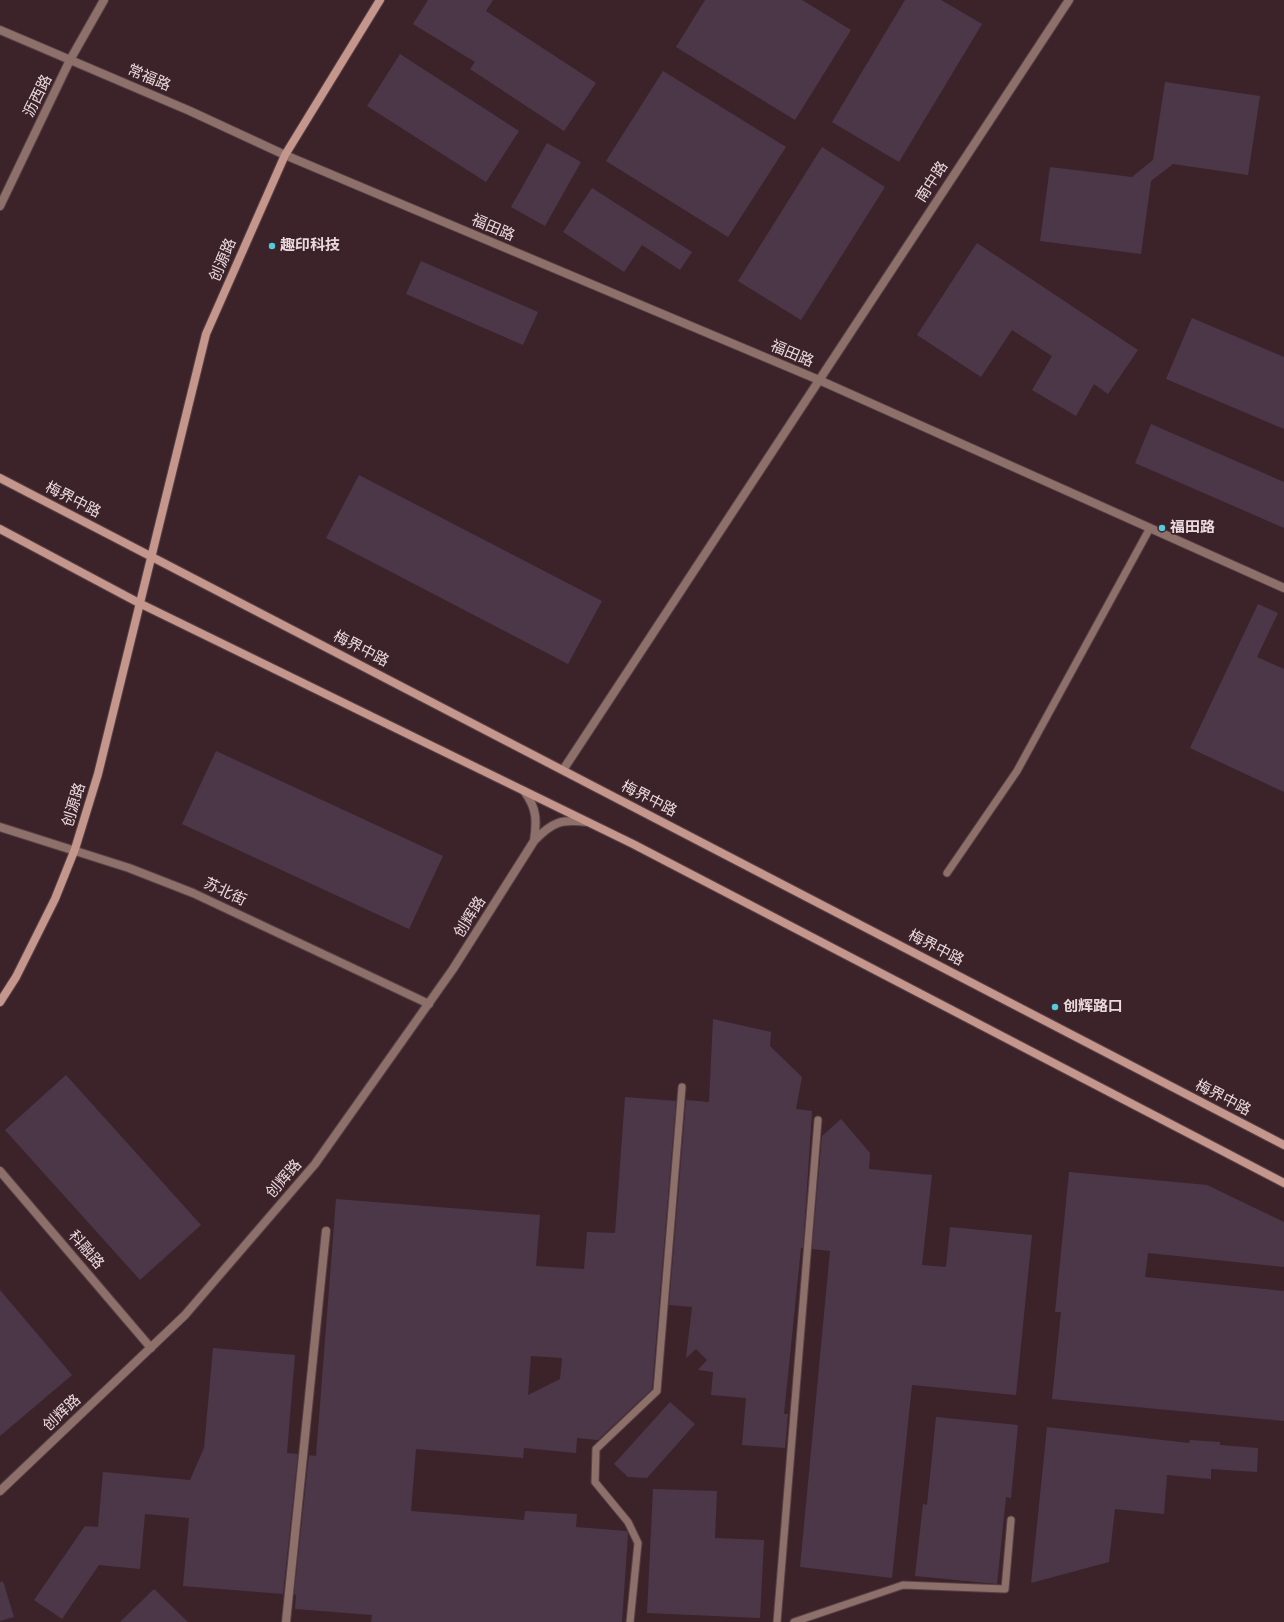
<!DOCTYPE html>
<html>
<head>
<meta charset="utf-8">
<style>
	body { margin:0 }
	canvas { display:block; background:#3b2329 }
</style>
</head>
<body>
<canvas width="1284" height="1622"></canvas>
<script>
const ctx = document.querySelector('canvas').getContext('2d');
ctx.lineJoin = 'round';
function paint(path, color) { ctx.fillStyle = color; ctx.fill(path, 'evenodd'); }
function trace(path, color, width, dash) { ctx.strokeStyle = color; ctx.lineWidth = width; ctx.lineCap = dash ? 'butt' : 'round'; ctx.setLineDash(dash || []); ctx.stroke(path); }
function write(font, color, halo, rows, align = 'center') {
  ctx.font = font + ' Cabin,"Noto Sans SC",sans-serif'; ctx.lineWidth = 3; ctx.setLineDash([]); ctx.textBaseline = 'middle'; ctx.strokeStyle = halo; ctx.fillStyle = color; for (const [text, x, y, turn = 0] of rows) {
    ctx.save(); ctx.translate(x, y); ctx.rotate((+turn || 0) * Math.PI / 180); ctx.textAlign = isNaN(turn) ? turn : align; if (halo) ctx.strokeText(text, 0, 0); ctx.fillText(text, 0, 0); ctx.restore();
  }
}
const building = new Path2D(`
	M 428,0 L 493,0 L 486,11 L 596,83 L 564,131 L 470,69 L 475,62 L 413,24 Z
	M 705,0 L 802,0 L 851,30 L 795,120 L 676,47 Z
	M 905,0 L 941,0 L 982,24 L 899,162 L 832,122 Z
	M 400,54 L 519,131 L 486,182 L 367,106 Z
	M 663,71 L 786,147 L 728,237 L 606,161 Z
	M 1165,82 L 1260,96 L 1248,175 L 1173,164 L 1151,181 L 1141,254 L 1040,241 L 1050,167 L 1132,177 L 1153,160 Z
	M 547,143 L 581,162 L 545,226 L 511,207 Z
	M 822,147 L 885,187 L 801,320 L 738,281 Z
	M 592,188 L 692,252 L 680,270 L 642,245 L 624,272 L 563,232 Z
	M 977,243 L 1138,350 L 1108,394 L 1094,384 L 1076,416 L 1032,390 L 1052,356 L 1012,330 L 981,377 L 917,335 Z
	M 421,261 L 538,312 L 523,345 L 406,294 Z
	M 1192,318 L 1284,357 L 1284,429 L 1166,379 Z
	M 1151,424 L 1284,482 L 1284,528 L 1135,463 Z
	M 359,475 L 602,601 L 568,664 L 326,538 Z
	M 1258,604 L 1278,613 L 1257,657 L 1284,669 L 1284,792 L 1190,748 Z
	M 216,751 L 443,856 L 409,929 L 182,824 Z
	M 713,1019 L 771,1032 L 770,1046 L 802,1077 L 796,1109 L 812,1111 L 803,1248 L 801,1248 L 784,1414 L 788,1414 L 785,1448 L 742,1445 L 746,1398 L 711,1395 L 713,1372 L 698,1370 L 707,1360 L 696,1349 L 686,1358 L 692,1307 L 669,1305 L 686,1100 L 709,1102 Z
	M 66,1075 L 201,1225 L 140,1280 L 5,1130 Z
	M 625,1097 L 676,1101 L 652,1389 L 598,1440 L 577,1438 L 576,1453 L 524,1448 L 523,1458 L 416,1449 L 411,1511 L 524,1520 L 525,1511 L 577,1514 L 576,1527 L 627,1531 L 628,1534 L 622,1622 L 371,1622 L 372,1615 L 295,1609 L 296,1595 L 294,1594 L 309,1455 L 316,1456 L 336,1199 L 540,1215 L 536,1266 L 584,1269 L 587,1232 L 615,1233 ZM 531,1356 L 562,1358 L 560,1379 L 528,1395 Z
	M 841,1119 L 870,1153 L 869,1169 L 932,1175 L 922,1265 L 946,1267 L 950,1227 L 1032,1235 L 1016,1395 L 912,1385 L 892,1578 L 800,1567 L 830,1251 L 812,1249 L 822,1136 Z
	M 1069,1172 L 1207,1185 L 1284,1222 L 1284,1267 L 1148,1253 L 1145,1277 L 1284,1291 L 1284,1421 L 1052,1399 L 1061,1312 L 1055,1312 Z
	M 0,1290 L 72,1375 L 0,1436 Z
	M 213,1348 L 295,1355 L 287,1453 L 298,1454 L 283,1594 L 183,1586 L 189,1518 L 145,1514 L 140,1569 L 99,1565 L 62,1619 L 34,1600 L 85,1526 L 98,1527 L 103,1472 L 190,1480 L 204,1448 Z
	M 670,1402 L 695,1424 L 647,1478 L 628,1477 L 614,1464 Z
	M 936,1417 L 1018,1425 L 1011,1498 L 1006,1497 L 997,1584 L 915,1576 L 923,1504 L 927,1505 Z
	M 1047,1427 L 1189,1443 L 1190,1440 L 1220,1442 L 1220,1445 L 1258,1448 L 1257,1472 L 1211,1469 L 1211,1479 L 1167,1475 L 1164,1514 L 1115,1509 L 1109,1562 L 1031,1583 Z
	M 653,1489 L 717,1491 L 715,1538 L 764,1540 L 760,1618 L 647,1613 Z
	M 3,1581 L 14,1617 L 0,1621 L 0,1582 Z
	M 154,1589 L 188,1622 L 120,1622 Z`);
const lane = new Path2D(`
	M 947,873 L 1017,771 L 1150,528
	M 630,1622 L 638,1543 L 628,1522 L 595,1482 L 596,1449 L 657,1391 L 682,1087
	M 777,1622 L 818,1120
	M 794,1622 L 903,1585 L 1005,1589 L 1011,1520`);
const street = new Path2D(`
	M 0,30 L 190,111 L 285,155 L 819,380 L 1284,588
	M 0,206 L 70,60 L 104,0
	M 563,770 L 1069,0
	M 524,791 C 537,808 537,821 534,841 C 552,822 561,819 587,822
	M 0,827 L 129,868 L 193,893 L 429,1004
	M 0,1171 L 151,1348
	M 0,1491 L 185,1315 L 315,1164 L 453,969 L 534,841
	M 286,1622 L 326,1231`);
const secondary = new Path2D(`
	M 0,478 L 1284,1145
	M 0,529 L 139,603 L 633,844 L 1284,1183
	M 0,1002 L 16,977 L 55,899 L 75,849 L 98,774 L 206,334 L 285,155 L 380,0`);
const markers = [
	[272,246,4,"#53cbdb"],
	[1162,528,4,"#53cbdb"],
	[1055,1007,4,"#53cbdb"]
];
const streetNames = [
	["常福路",149,78,23],
	["沥西路",38,96,-64],
	["南中路",932,182,-57],
	["福田路",493,228,23],
	["创源路",223,260,-67],
	["福田路",792,354,23],
	["梅界中路",73,500,27],
	["梅界中路",361,649,27],
	["梅界中路",649,799,27],
	["创源路",74,805,-73],
	["苏北街",225,892,25],
	["创辉路",470,917,-58],
	["梅界中路",936,948,27],
	["梅界中路",1223,1098,27],
	["创辉路",284,1179,-49],
	["科融路",86,1250,49],
	["创辉路",62,1413,-43]
];
const poiNames = [
	["趣印科技",280,246],
	["福田路",1170,528],
	["创辉路口",1063,1007]
];
paint(building, '#4b3748');
trace(lane, '#574046', 9);
trace(street, '#574046', 10);
trace(secondary, '#574046', 10);
trace(lane, '#8d7069', 7);
trace(street, '#8d7069', 8);
trace(secondary, '#c5978c', 8);
for (const [x, y, r, color] of markers) { const dot = new Path2D(); dot.arc(x, y, r, 0, 2 * Math.PI); ctx.fillStyle = color; ctx.fill(dot); trace(dot, '#3b2329', 1.5); }
write('15px', '#ebdadd', '#3b2329', streetNames);
write('bold 15px', '#ebdadd', '#3b2329', poiNames, 'left');
</script>
</body>
</html>
